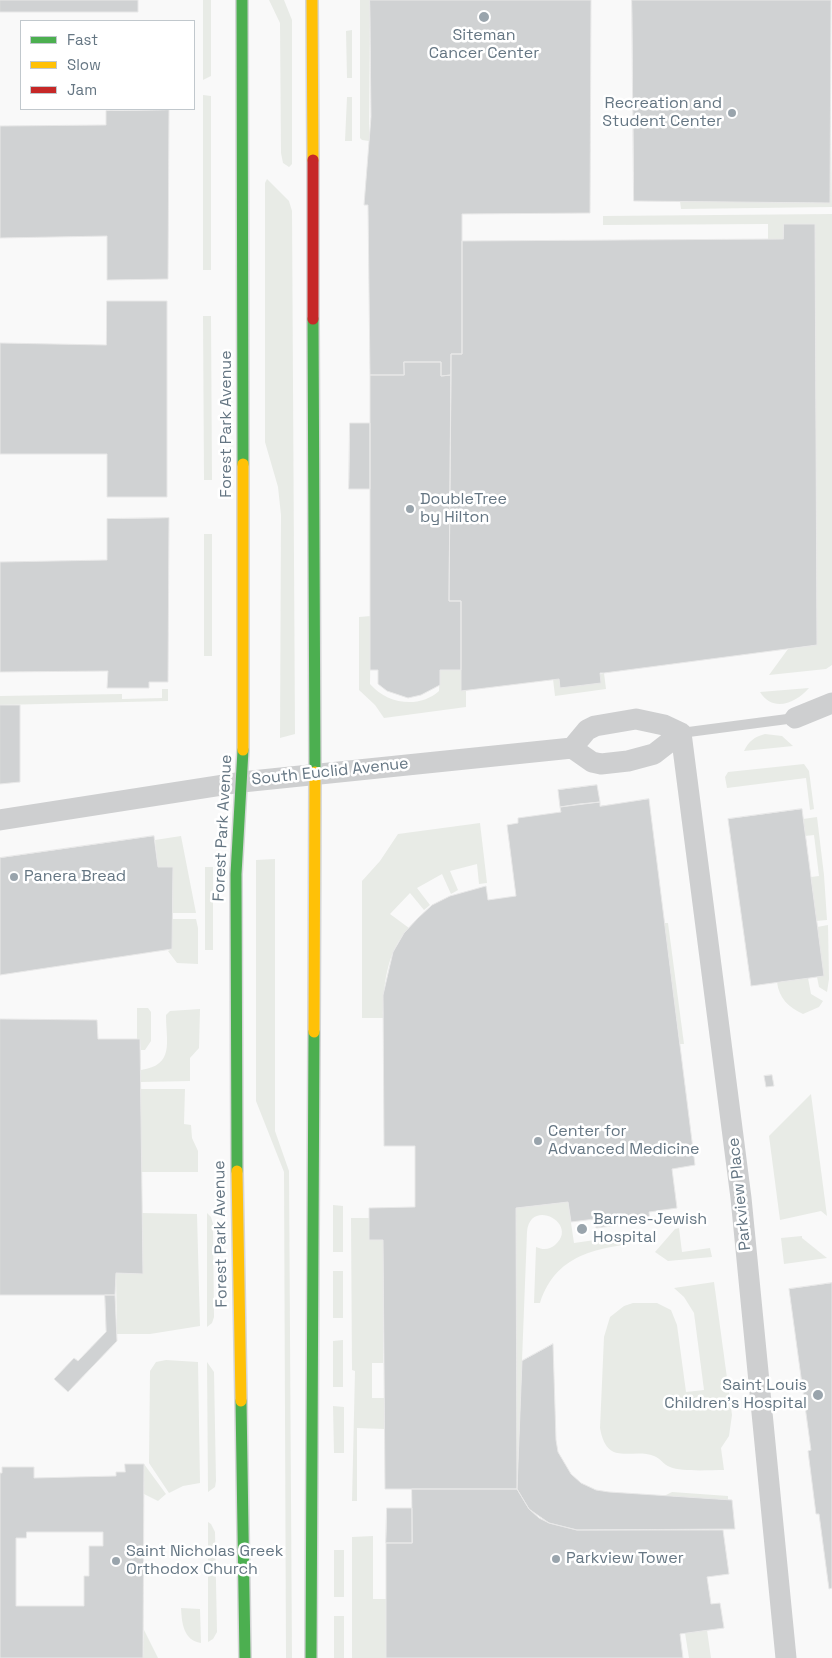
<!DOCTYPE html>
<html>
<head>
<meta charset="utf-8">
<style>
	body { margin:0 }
	#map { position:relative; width:832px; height:1658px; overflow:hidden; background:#f9f9f9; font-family:"Space Grotesk",sans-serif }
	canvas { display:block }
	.legend { position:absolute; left:20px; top:20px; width:175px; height:90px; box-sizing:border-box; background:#fff; border:1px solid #c1c8cd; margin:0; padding:6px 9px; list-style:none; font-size:15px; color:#657683 }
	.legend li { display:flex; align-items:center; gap:10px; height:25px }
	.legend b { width:25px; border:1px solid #c1c8cd }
</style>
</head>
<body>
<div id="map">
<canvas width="832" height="1658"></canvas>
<ul class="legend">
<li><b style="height:6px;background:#4caf50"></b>Fast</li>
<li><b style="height:6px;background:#ffc107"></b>Slow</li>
<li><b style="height:6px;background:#c62828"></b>Jam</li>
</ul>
</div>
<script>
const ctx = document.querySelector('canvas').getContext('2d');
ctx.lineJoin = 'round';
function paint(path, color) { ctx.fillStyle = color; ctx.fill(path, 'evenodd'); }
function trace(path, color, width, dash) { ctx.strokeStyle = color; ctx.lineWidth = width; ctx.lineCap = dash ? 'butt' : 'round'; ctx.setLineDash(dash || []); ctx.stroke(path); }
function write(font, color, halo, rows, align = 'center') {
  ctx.font = font + ' "Space Grotesk",sans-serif'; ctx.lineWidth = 5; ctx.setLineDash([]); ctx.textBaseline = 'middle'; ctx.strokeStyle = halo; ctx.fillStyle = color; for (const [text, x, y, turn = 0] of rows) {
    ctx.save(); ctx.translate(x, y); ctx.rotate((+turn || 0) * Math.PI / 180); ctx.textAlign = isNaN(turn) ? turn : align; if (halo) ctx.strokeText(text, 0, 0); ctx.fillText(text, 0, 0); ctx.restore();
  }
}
const green = new Path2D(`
	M 203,0 L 211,0 L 211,76 L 203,80 Z
	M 269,0 L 284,0 L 292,20 L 292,164 L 289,167 L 283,163 L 281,153 L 280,23 Z
	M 360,0 L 370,0 L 369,141 L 362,140 L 360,138 Z
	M 352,30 L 352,78 L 347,78 L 346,31 Z
	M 203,95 L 211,96 L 211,270 L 203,270 Z
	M 347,97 L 352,97 L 352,141 L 345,141 Z
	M 831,134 L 832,207 L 681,209 L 680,201 L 830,203 Z
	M 267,179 L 289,201 L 292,211 L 295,734 L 280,738 L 281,515 L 278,487 L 265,442 L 265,183 Z
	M 832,214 L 832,665 L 826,669 L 769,675 L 788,649 L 817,645 L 815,224 L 784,224 L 783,239 L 768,239 L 768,224 L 603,225 L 603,216 Z
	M 203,316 L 211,316 L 212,480 L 204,480 Z
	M 204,534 L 212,534 L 212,656 L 204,656 Z
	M 371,616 L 370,684 C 387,704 419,709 439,691 L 440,670 L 461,670 L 461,691 L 466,691 L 466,707 L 384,718 L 375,705 L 359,690 L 359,617 Z
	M 604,673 L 606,689 L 555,696 L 553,679 L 559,679 L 560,688 Z
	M 809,688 C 796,703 773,713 760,692 Z
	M 162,689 L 168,689 L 168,701 L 0,705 L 0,696 L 122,694 L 122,699 L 162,698 Z
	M 765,734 L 782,736 L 793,746 L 744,751 C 749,741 754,737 765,734 Z
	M 804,764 L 809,771 L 814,809 L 810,810 L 806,778 L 727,788 L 725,777 L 728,772 Z
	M 817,817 L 824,875 L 827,920 L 816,921 L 811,877 L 819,876 L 814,835 L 805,836 L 803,819 Z
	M 480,823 L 487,883 L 479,884 L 477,864 L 450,871 L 458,890 L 451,894 L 442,874 L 417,888 L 430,905 L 424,910 L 410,893 L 390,914 L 409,928 C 386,952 383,987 383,1018 L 362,1018 L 362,881 L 380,861 L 398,834 Z
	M 181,836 L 196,913 L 173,913 L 173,868 L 158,867 L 155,840 Z
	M 275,859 L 275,1131 L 289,1171 L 292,1658 L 286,1658 L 284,1172 L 256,1101 L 256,860 Z
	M 205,867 L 213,867 L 213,950 L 205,950 Z
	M 172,919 L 196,919 L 198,928 L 198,964 L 177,963 L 168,951 L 172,949 Z
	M 664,923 L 668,923 L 684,1044 L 680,1044 Z
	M 828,925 L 829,979 L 827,992 L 819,987 L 817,977 L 823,976 L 817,927 Z
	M 808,978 L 811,994 L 823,1001 L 819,1007 L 803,1014 C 788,1007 779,998 777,982 Z
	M 137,1008 L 148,1008 L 151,1012 L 151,1041 L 145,1050 L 141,1050 L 140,1039 L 137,1039 Z
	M 200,1009 L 199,1048 L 190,1058 L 190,1081 L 141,1082 L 141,1070 C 175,1065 166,1042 166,1015 L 170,1011 Z
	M 141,1089 L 185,1089 L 184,1124 L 191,1125 L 192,1138 L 198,1151 L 198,1172 L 141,1172 Z
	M 811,1094 L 827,1216 L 821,1211 L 780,1220 L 769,1136 Z
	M 568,1202 L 574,1243 L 658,1231 L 650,1241 C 603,1248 557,1250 540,1303 L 534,1303 L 536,1247 C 543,1250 549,1250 555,1245 C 580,1224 530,1197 527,1232 L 517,1489 L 516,1208 Z
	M 333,1205 L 343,1206 L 343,1252 L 333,1252 Z
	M 142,1213 L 197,1214 L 200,1326 L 150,1334 L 117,1334 L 116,1273 L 143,1274 Z
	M 207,1213 L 211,1217 L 213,1224 L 214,1317 L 212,1323 L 207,1327 Z
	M 351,1218 L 369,1218 L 369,1240 L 383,1240 L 383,1363 L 372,1363 L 372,1398 L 384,1398 L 384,1429 L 357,1428 L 357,1501 L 352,1501 L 355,1371 L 352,1370 Z
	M 679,1228 L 682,1252 L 710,1248 L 712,1257 L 668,1261 L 655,1252 L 675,1229 Z
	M 802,1236 L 802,1238 L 827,1258 L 784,1264 L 781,1238 Z
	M 333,1271 L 343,1271 L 343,1318 L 333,1318 Z
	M 714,1282 L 732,1415 L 729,1436 L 721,1448 L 724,1470 C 710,1470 682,1472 670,1467 C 664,1465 660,1458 654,1456 C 632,1447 607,1468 600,1428 L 604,1337 L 610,1317 L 624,1306 L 633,1303 L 657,1303 L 671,1310 L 677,1325 L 686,1392 L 704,1390 L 694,1313 L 684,1297 L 674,1288 Z
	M 343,1340 L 343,1387 L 333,1387 L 333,1341 Z
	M 166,1360 L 198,1362 L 200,1483 L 183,1486 L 169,1493 L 149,1463 L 150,1371 L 156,1362 Z
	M 207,1362 L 214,1372 L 216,1481 L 215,1487 L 208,1492 Z
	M 333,1406 L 344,1407 L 344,1453 L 334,1453 Z
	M 144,1464 L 166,1494 L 158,1501 L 144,1494 Z
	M 672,1492 L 728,1496 L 728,1500 L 664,1496 Z
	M 208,1522 L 211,1524 L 215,1532 L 217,1632 L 213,1639 L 208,1642 Z
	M 373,1536 L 373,1599 L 386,1599 L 386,1658 L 352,1658 L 352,1537 Z
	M 334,1550 L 344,1550 L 344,1597 L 334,1597 Z
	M 181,1608 L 200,1609 L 201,1643 C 183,1640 182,1623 181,1608 Z
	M 334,1616 L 344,1616 L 344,1658 L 334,1658 Z
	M 144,1630 L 158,1658 L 143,1658 Z
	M 707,1630 L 711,1658 L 689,1658 L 685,1633 Z`);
const building = new Path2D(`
	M 0,0 L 138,0 L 138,12 L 0,12 Z
	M 370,0 L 591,0 L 590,213 L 462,214 L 462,354 L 451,354 L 451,375 L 441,376 L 441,362 L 404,362 L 404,375 L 370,375 L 368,205 L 364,205 L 371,117 Z
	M 632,0 L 831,0 L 830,203 L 634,201 Z
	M 169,110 L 168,279 L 107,280 L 107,236 L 0,238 L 0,126 L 106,125 L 106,111 Z
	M 784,224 L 815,224 L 817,645 L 604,673 L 600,673 L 601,683 L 560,688 L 559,679 L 461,691 L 461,601 L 449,601 L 451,354 L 462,354 L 462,241 L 783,239 Z
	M 107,301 L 167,301 L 167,497 L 107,497 L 107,454 L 0,454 L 0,343 L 106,345 Z
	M 404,362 L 441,362 L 441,376 L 451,375 L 449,601 L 461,601 L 461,670 L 440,670 L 440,685 L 421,695 L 408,698 L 387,691 L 378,684 L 378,670 L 370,670 L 370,375 L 404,375 Z
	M 350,423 L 370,423 L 370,489 L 349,489 Z
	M 169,518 L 168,682 L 149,682 L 149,688 L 107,688 L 108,671 L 0,672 L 0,562 L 107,560 L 107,519 Z
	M 0,705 L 20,705 L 20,782 L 0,784 Z
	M 597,785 L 600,802 L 560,807 L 558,790 Z
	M 649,799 L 695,1165 L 672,1169 L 677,1208 L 649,1212 L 650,1221 L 596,1228 L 595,1219 L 571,1222 L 568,1202 L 516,1208 L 517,1489 L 385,1489 L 383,1240 L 369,1240 L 369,1208 L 415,1207 L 415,1146 L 384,1146 L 383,995 L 393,952 L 404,933 L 418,918 L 432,905 L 450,896 L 486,886 L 488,900 L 516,896 L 507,825 L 518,823 L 518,818 L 561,812 L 560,807 L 579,804 L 600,802 L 600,806 Z
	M 802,809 L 824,976 L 751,986 L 728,819 Z
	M 154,836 L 158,867 L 173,867 L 172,949 L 0,975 L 0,858 Z
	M 0,1019 L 97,1020 L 98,1039 L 140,1039 L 143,1274 L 116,1273 L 115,1295 L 0,1295 Z
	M 772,1075 L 774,1086 L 766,1087 L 764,1076 Z
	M 832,1283 L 832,1588 L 829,1589 L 819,1514 L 816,1514 L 808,1451 L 811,1450 L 789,1289 Z
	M 105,1295 L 115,1295 L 117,1341 L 68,1392 L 54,1379 L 74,1358 L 78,1361 L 106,1332 Z
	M 553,1344 L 556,1440 L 558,1452 L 571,1474 L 581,1483 L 596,1490 L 609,1492 L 732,1500 L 735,1529 L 577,1530 L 549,1523 L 529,1509 L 517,1489 L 522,1361 Z
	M 125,1464 L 144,1464 L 143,1658 L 0,1658 L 0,1473 L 2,1473 L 2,1467 L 34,1467 L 34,1478 L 116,1476 L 116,1472 L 125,1472 ZM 27,1532 L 103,1532 L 103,1546 L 89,1546 L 89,1576 L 84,1576 L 84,1606 L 16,1606 L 16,1538 L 26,1538 Z
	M 412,1489 L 517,1489 L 529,1509 L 539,1518 L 549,1523 L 577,1530 L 723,1530 L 729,1574 L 707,1577 L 711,1604 L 720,1603 L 724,1628 L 680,1634 L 683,1658 L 386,1658 L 386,1543 L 412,1543 Z
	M 387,1508 L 412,1508 L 412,1543 L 386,1543 Z`);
const lane = new Path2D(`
	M 681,733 L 795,718`);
const street = new Path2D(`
	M 795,718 L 832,703
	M 681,733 L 741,1198 L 786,1658
	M 572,748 L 587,730 L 595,726 L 636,719 L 664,725 L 681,733
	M 0,820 L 242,782 L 572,748 L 592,762 L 601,764 L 628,761 L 654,754 L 681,733`);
const fast = new Path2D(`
	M 242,0 L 243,464
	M 313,319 L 315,772
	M 237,1171 L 236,874 L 243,750
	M 241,1401 L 245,1658
	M 311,1658 L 314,1032`);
const slow = new Path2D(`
	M 312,0 L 313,160
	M 243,750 L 243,464
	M 314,1032 L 315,772
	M 237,1171 L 241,1401`);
const jam = new Path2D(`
	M 313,160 L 313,319`);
const markers = [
	[484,17,6,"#99a4ac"],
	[732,113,5,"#99a4ac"],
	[410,509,5,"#99a4ac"],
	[14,877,5,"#99a4ac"],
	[538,1141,5,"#99a4ac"],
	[582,1229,6,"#99a4ac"],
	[818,1395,6,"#99a4ac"],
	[556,1559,5,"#99a4ac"],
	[116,1561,5,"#99a4ac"]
];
const poiNames = [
	["Siteman",484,36,"center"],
	["Cancer Center",484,54,"center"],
	["Recreation and",722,104,"right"],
	["Student Center",722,122,"right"],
	["DoubleTree",420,500],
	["by Hilton",420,518],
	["Panera Bread",24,877],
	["Center for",548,1132],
	["Advanced Medicine",548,1150],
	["Barnes-Jewish",593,1220],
	["Hospital",593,1238],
	["Saint Louis",807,1386,"right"],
	["Children's Hospital",807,1404,"right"],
	["Saint Nicholas Greek",126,1552],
	["Orthodox Church",126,1570],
	["Parkview Tower",566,1559]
];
const streetNames = [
	["Forest Park Avenue",227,424,-90],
	["South Euclid Avenue",330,772,-6],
	["Forest Park Avenue",223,828,-87],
	["Parkview Place",740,1194,-96],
	["Forest Park Avenue",221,1234,-91]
];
paint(green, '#e8ebe6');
paint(building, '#d0d2d3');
trace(building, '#e8e8e8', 1);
trace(fast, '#d5d6d7', 14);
trace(slow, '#d5d6d7', 14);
trace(jam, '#d5d6d7', 14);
trace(lane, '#cecfd0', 10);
trace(street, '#cecfd0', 21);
trace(fast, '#4caf50', 11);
trace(slow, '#ffc107', 11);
trace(jam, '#c62828', 11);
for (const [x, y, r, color] of markers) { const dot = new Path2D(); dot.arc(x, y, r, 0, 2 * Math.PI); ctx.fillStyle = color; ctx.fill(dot); trace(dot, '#fff', 2); }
write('16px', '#657683', '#fff', poiNames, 'left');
write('16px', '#657683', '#fff', streetNames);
</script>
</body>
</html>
